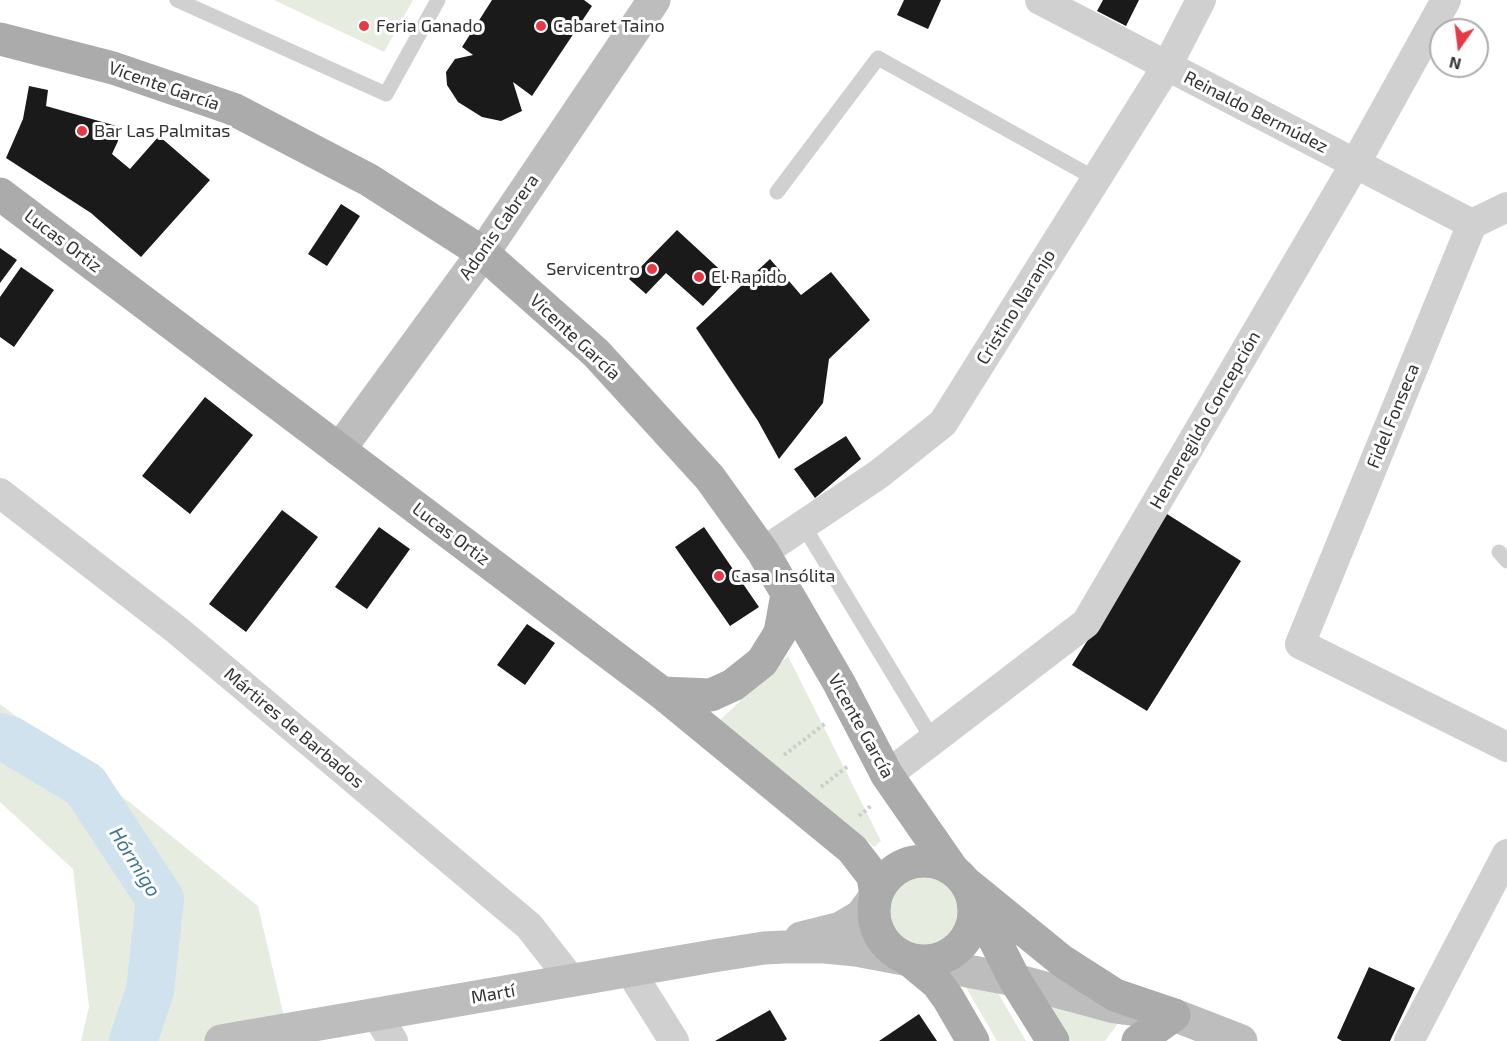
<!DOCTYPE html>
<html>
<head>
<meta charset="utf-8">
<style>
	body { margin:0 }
	#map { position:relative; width:1507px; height:1041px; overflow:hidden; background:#fff; font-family:"Exo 2",sans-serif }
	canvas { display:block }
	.north { position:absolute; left:1429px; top:18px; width:60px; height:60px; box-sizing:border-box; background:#fff; border:2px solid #adadad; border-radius:50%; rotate:194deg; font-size:16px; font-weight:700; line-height:24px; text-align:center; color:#333 }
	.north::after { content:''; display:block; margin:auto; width:21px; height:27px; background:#e63946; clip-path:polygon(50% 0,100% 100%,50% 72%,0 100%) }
</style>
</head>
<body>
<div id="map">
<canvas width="1507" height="1041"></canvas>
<div class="north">N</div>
</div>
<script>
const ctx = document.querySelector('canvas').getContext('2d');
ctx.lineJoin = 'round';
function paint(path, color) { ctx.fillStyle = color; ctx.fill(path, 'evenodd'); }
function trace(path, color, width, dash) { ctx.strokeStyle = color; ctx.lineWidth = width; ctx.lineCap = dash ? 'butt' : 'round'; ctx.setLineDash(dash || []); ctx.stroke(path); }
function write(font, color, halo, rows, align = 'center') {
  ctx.font = font + ' "Exo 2",sans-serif'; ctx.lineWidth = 6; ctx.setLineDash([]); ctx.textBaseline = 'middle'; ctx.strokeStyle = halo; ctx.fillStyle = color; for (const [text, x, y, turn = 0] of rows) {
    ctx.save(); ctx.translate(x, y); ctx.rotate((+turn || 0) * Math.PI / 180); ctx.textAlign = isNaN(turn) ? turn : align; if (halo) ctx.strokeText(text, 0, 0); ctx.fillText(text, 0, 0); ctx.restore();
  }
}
const green = new Path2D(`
	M 274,0 L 413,0 L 384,52 Z
	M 788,656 L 881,841 L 874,847 L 720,720 Z
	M 0,704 L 133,805 L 258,906 L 289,1038 L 303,1041 L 81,1041 L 89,1007 L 73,869 L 0,802 Z
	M 935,867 L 951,874 L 971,918 C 965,932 956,950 938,953 C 934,953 928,951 924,951 C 919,950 912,950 906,948 C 877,936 880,889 904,874 C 913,868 924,868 935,867 Z
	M 964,984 L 995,988 L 1026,1041 L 997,1041 Z
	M 1044,1000 L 1122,1018 L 1105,1041 L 1071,1041 Z`);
const river = new Path2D(`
	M 0,737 L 10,740 L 85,785 L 160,899 L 150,991 L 133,1041`);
const building = new Path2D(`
	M 492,0 L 584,0 L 592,6 L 532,96 L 513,82 L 522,111 L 501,121 L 482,117 L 458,102 L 447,85 L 446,72 L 455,59 L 473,55 L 462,47 Z
	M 904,0 L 941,0 L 928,29 L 897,15 Z
	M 1103,0 L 1139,0 L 1126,26 L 1097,11 Z
	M 29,86 L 48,90 L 46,106 L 120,127 L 118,141 L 112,154 L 130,169 L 159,136 L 210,180 L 141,257 L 91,213 L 6,158 L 23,119 Z
	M 341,204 L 360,216 L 327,266 L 308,254 Z
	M 677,230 L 729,278 L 703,306 L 666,273 L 646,294 L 629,279 Z
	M 0,248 L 17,260 L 0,283 Z
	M 770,259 L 801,295 L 831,272 L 870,320 L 829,359 L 823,403 L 779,459 L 758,421 L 696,328 Z
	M 21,267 L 54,290 L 14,347 L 0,337 L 0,297 Z
	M 205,397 L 253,435 L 190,514 L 142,476 Z
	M 846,436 L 861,459 L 815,498 L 794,469 Z
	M 282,510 L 318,537 L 246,632 L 209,604 Z
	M 1167,514 L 1241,561 L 1147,711 L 1072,665 Z
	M 379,527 L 410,549 L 367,609 L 335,587 Z
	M 704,527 L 759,607 L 730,626 L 675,547 Z
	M 527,624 L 555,643 L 525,685 L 497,665 Z
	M 1369,967 L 1415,988 L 1390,1041 L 1342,1041 L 1337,1038 Z
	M 770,1010 L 787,1039 L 784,1041 L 715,1041 Z
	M 919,1014 L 937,1041 L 879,1041 Z`);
const path = new Path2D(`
	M 784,755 L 826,723
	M 821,787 L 848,766
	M 859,816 L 872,805`);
const lane = new Path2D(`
	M 177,0 L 386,94 L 438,0
	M 777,192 L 878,58 L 1096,179
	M 803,525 L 933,740
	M 1499,552 L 1507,561`);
const street = new Path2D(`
	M 1040,0 L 1472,224
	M 1507,207 L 1472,224 L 1300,644 L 1507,747
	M 0,493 L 177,630 L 529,926 L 572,981
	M 763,552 L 879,474 L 943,423 L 1167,66 L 1201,0
	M 887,775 L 1086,623 L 1355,164 L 1446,0
	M 630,971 L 674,1041
	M 376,1014 L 393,1041
	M 1409,1041 L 1507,854`);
const secondary = new Path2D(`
	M 339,450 L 483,253 L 654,0
	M 801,938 L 841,928 L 861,916 L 876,896
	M 221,1041 L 713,956 L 764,948 L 784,947 L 825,947 L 856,950 L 1015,980 L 1115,1007 L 1174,1015 L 1241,1041`);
const primary = new Path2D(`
	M 0,39 L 113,68 L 233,109 L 369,180 L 483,253 L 596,353 L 710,478 L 763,552 L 839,683 L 887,775 L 953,870
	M 0,194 L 662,693 L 852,849 L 873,876 L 876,896
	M 662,693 L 711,695 L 733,685 L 762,662 L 780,633 L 787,594
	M874 911a50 50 0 1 1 100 0a50 50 0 1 1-100 0Z
	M 965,882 L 1062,961 L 1115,995 L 1174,1015
	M 973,897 L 1015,980 L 1053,1041
	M 907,958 L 937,983 L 948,998 L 973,1041
	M 1138,1041 L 1174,1015`);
const markers = [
	[364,26,6,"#e63946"],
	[541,26,6,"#e63946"],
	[82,131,6,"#e63946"],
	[652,269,6,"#e63946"],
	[699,277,6,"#e63946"],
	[719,576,6,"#e63946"]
];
const poiNames = [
	["Feria Ganado",376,26],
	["Cabaret Taino",553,26],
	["Bar Las Palmitas",94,131],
	["Servicentro",640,269,"right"],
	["El Rapido",711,277],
	["Casa Insólita",731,576]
];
const streetNames = [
	["Vicente García",164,86,19],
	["Reinaldo Bermúdez",1256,112,27],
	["Adonis Cabrera",499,227,-55],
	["Lucas Ortiz",63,241,37],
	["Cristino Naranjo",1016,307,-58],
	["Vicente García",575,337,43],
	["Fidel Fonseca",1393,416,-68],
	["Hemeregildo Concepción",1205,420,-60],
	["Lucas Ortiz",451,534,37],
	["Vicente García",861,726,61],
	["Mártires de Barbados",294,728,40],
	["Martí",493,994,-10]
];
const waterNames = [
	["Hórmigo",135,862,58]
];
paint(green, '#e6ecdf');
trace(river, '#cfe2ee', 48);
paint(building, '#1a1a1a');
trace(path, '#cdcdcd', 4, [3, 3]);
trace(lane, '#d0d0d0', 15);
trace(street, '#d0d0d0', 30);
trace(secondary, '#bdbdbd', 33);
trace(primary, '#ababab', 33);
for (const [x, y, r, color] of markers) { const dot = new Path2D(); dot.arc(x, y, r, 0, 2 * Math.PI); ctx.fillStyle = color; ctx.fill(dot); trace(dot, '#fff', 2); }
write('18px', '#333', '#fff', poiNames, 'left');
write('18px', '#333', '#fff', streetNames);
write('italic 20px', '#3f7597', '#fff', waterNames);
</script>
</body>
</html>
